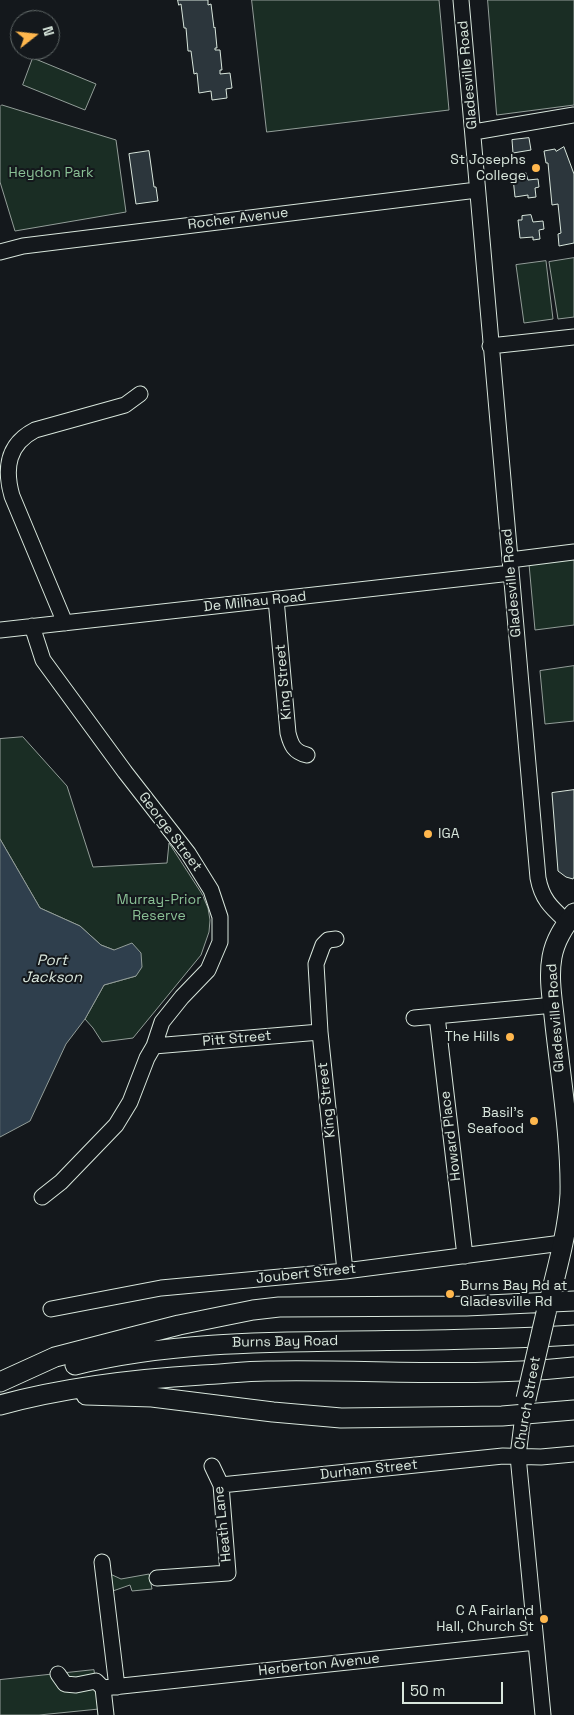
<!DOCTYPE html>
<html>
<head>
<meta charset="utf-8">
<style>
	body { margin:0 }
	#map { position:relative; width:574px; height:1715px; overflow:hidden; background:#14181c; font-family:"Space Grotesk",sans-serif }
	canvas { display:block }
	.north { position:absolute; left:10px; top:10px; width:50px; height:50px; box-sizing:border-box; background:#14181c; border:1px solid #626a69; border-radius:50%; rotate:74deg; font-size:14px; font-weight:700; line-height:20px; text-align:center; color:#d8e6dc }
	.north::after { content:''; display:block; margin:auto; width:18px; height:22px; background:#ffb74d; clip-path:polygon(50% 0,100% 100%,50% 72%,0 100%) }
	.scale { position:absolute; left:402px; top:1682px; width:101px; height:22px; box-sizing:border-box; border:2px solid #d8e6dc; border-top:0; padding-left:6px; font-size:15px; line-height:18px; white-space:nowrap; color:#d8e6dc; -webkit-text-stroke:4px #14181c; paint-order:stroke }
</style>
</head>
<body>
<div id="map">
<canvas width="574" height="1715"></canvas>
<div class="north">N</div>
<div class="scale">50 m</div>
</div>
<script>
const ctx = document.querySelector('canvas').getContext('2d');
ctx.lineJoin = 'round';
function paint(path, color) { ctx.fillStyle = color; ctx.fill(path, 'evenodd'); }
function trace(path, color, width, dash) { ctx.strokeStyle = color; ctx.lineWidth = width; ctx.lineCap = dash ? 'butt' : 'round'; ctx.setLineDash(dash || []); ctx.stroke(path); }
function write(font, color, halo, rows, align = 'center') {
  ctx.font = font + ' "Space Grotesk",sans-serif'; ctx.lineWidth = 4; ctx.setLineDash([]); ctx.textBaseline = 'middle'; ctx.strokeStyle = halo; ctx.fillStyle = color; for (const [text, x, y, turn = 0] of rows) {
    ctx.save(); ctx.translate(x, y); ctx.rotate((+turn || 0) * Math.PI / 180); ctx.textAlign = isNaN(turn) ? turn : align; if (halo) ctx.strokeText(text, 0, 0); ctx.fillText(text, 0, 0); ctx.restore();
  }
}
const green = new Path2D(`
	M 252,0 L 439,0 L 449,110 L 267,132 Z
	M 488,0 L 574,0 L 574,105 L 497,115 Z
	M 33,58 L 96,84 L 85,110 L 23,85 Z
	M 2,105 L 116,140 L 126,212 L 15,231 L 0,182 L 0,107 Z
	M 574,258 L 574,317 L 558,319 L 549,262 Z
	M 546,261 L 553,319 L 524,323 L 516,265 Z
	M 574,558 L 574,625 L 535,630 L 529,564 Z
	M 574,666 L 574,721 L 545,724 L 540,671 Z
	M 23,737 L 67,786 L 93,867 L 167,863 L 169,843 L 202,894 L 208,908 L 210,920 L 209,932 L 201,955 L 133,1038 L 102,1042 L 93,1028 L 85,1019 L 104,985 L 136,976 L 114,950 L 101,945 L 80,926 L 40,908 L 0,839 L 0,739 Z
	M 108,1573 L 121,1579 L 149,1574 L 152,1589 L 132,1591 L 130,1585 L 110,1592 Z
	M 94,1670 L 99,1709 L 39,1715 L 0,1715 L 0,1680 Z`);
const water = new Path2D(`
	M 0,839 L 40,908 L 80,926 L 101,945 L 114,950 L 132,943 L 141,953 L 142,967 L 136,976 L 104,985 L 85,1019 L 66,1044 L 30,1121 L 0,1137 Z`);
const building = new Path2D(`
	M 178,0 L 208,0 L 208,5 L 211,4 L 214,28 L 215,27 L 217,48 L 215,48 L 215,50 L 220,50 L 222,70 L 220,70 L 220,74 L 230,73 L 232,88 L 226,89 L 227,98 L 212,100 L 211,91 L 199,93 L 197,73 L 194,74 L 191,51 L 188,51 L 186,28 L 184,28 L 181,4 L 179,5 Z
	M 529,138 L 531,150 L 513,153 L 512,140 Z
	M 564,147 L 574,174 L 574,243 L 559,246 L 558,234 L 561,233 L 558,204 L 552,205 L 548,163 L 546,163 L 544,151 L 555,149 L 556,151 Z
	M 149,151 L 154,187 L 156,187 L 158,201 L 136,204 L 129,154 Z
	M 526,173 L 528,180 L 538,179 L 539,187 L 535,188 L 536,197 L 528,198 L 528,195 L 515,197 L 513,178 L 518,178 L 517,174 Z
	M 531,215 L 533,222 L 543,221 L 544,229 L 539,230 L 540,239 L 533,240 L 533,237 L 520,238 L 518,220 L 522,220 L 522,216 Z
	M 574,790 L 574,877 L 573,879 L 566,877 L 558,871 L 552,793 Z`);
const minor = new Path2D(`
	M 461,0 L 538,878 C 542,900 552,908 567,922
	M 474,132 L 574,115
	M 0,252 L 23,246 L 477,190
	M 490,346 L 574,337
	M 510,560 L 574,552
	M 276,599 L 288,733 C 291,745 294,752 307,755
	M 65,623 L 12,496 C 4,468 8,444 35,430 L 125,405 L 140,394
	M 32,626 L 43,660 L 125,772 L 188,853 L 211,890 L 220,917 L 220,942 L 208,970 L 182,997 L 162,1022 L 154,1046 L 147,1058 L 130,1102 L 116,1125 L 61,1182 L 42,1197
	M 0,630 L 511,573
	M 336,939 L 328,940 L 323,945 L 316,964 L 320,1032 L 345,1271
	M 437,1016 L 465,1256
	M 414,1018 L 554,1005
	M 154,1046 L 320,1032
	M 51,1309 L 161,1288 L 345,1271 L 562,1243
	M 523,1415 L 518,1456 L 543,1715
	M 221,1485 L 503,1456 L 541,1457 L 574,1454
	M 102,1562 L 117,1687
	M 157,1578 L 228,1573 L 221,1485 L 212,1466
	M 58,1674 L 65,1684 L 76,1685 L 96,1681 L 103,1688
	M 103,1688 L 536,1642
	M 103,1688 L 106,1715`);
const major = new Path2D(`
	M 546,1313 C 555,1276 568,1232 570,1194 C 571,1140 561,1079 555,1025 C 553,1003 548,979 552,957 C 555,940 564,927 574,913
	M 75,1365 C 166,1343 257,1342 350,1341 C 425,1340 499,1340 574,1335
	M 0,1382 L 55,1357 L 132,1337 L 179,1325 L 253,1310 L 279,1307 L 466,1306 L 574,1301
	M 86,1395 L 152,1397 L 273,1412 L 341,1418 L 502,1416 L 574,1410
	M 0,1405 C 66,1387 134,1379 202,1375 C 224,1374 245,1371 267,1371 C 369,1369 472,1378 574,1367`);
const majorBridge = new Path2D(`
	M 526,1399 L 546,1313`);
const markers = [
	[536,168,5,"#ffb74d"],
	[428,834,5,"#ffb74d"],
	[510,1037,5,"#ffb74d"],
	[534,1121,5,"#ffb74d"],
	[450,1294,5,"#ffb74d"],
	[544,1619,5,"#ffb74d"]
];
const streetNames = [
	["Gladesville Road",468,75,-95],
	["Rocher Avenue",238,219,-7],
	["Gladesville Road",512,583,-95],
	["De Milhau Road",255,602,-6],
	["King Street",284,682,-95],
	["George Street",170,832,53],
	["Gladesville Road",556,1018,-94],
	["Pitt Street",237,1039,-5],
	["King Street",327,1100,-96],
	["Howard Place",451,1136,-97],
	["Joubert Street",306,1274,-6],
	["Burns Bay Road",285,1342,-1],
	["Church Street",528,1403,-80],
	["Durham Street",369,1470,-6],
	["Heath Lane",223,1524,-96],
	["Herberton Avenue",319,1665,-6]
];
const poiNames = [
	["St Josephs",526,160],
	["College",526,176],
	["IGA",438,834,"left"],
	["The Hills",500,1037],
	["Basil’s",524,1113],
	["Seafood",524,1129],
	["Burns Bay Rd at",460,1286,"left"],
	["Gladesville Rd",460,1302,"left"],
	["C A Fairland",534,1611],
	["Hall, Church St",534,1627]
];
const parkNames = [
	["Heydon Park",51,173],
	["Murray-Prior",159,900],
	["Reserve",159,916]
];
const waterNames = [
	["Port",52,961],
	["Jackson",52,978]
];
paint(green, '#1a2d24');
trace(green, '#939e99', 1);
paint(water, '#2f3f4d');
trace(water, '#939e99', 1);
paint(building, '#2c363c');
trace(building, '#d8e6dc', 1);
trace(minor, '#d8e6dc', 17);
trace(major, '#d8e6dc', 21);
trace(minor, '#14181c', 15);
trace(major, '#14181c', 19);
trace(majorBridge, '#d8e6dc', 21, []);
trace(majorBridge, '#14181c', 19);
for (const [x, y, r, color] of markers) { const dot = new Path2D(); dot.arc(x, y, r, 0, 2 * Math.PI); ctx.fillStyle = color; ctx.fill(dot); trace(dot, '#14181c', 2); }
write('14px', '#d8e6dc', '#14181c', streetNames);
write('14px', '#d8e6dc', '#14181c', poiNames, 'right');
write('14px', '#8ac095', '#14181c', parkNames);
write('italic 15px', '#d8e6dc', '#14181c', waterNames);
</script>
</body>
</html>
